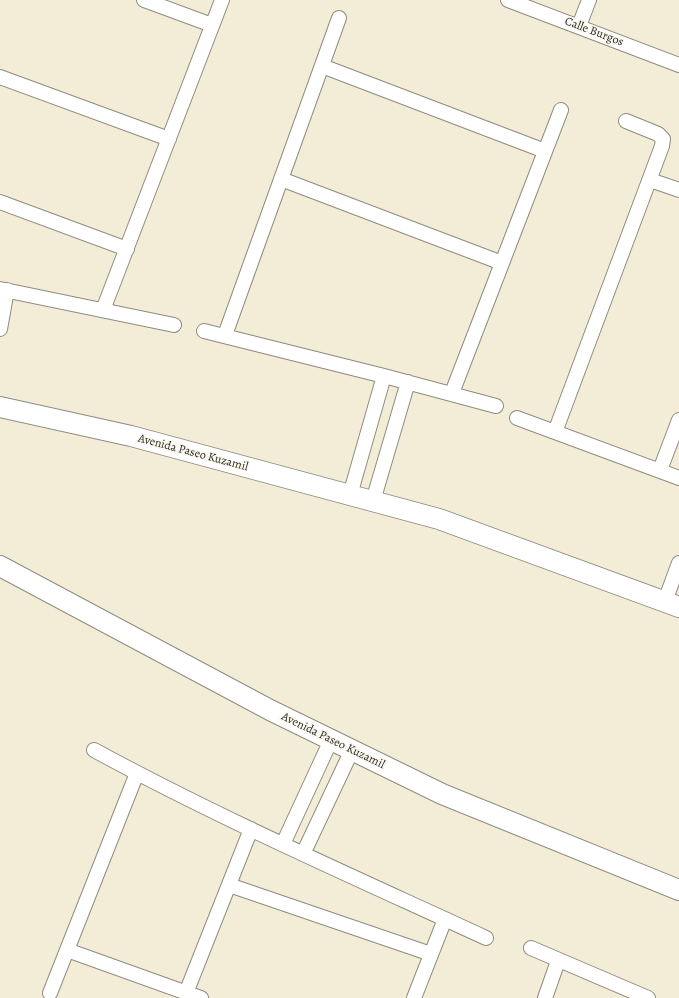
<!DOCTYPE html>
<html>
<head>
<meta charset="utf-8">
<style>
	body { margin:0 }
	canvas { display:block; background:#f3ecd6 }
</style>
</head>
<body>
<canvas width="679" height="998"></canvas>
<script>
const ctx = document.querySelector('canvas').getContext('2d');
ctx.lineJoin = 'round';
function trace(path, color, width, dash) { ctx.strokeStyle = color; ctx.lineWidth = width; ctx.lineCap = dash ? 'butt' : 'round'; ctx.setLineDash(dash || []); ctx.stroke(path); }
function write(font, color, halo, rows, align = 'center') {
  ctx.font = font + ' Alegreya,serif'; ctx.lineWidth = 3; ctx.setLineDash([]); ctx.textBaseline = 'middle'; ctx.strokeStyle = halo; ctx.fillStyle = color; for (const [text, x, y, turn = 0] of rows) {
    ctx.save(); ctx.translate(x, y); ctx.rotate((+turn || 0) * Math.PI / 180); ctx.textAlign = isNaN(turn) ? turn : align; if (halo) ctx.strokeText(text, 0, 0); ctx.fillText(text, 0, 0); ctx.restore();
  }
}
const street = new Path2D(`
	M 144,0 L 212,25
	M 508,0 L 679,65
	M 579,26 L 589,0
	M 322,66 L 545,151
	M 0,77 L 169,139
	M 281,179 L 502,263
	M 650,180 L 679,190
	M 0,202 L 127,249
	M 0,289 L 174,325
	M 103,310 L 222,0
	M 0,329 L 7,290
	M 204,331 L 384,376 L 496,406
	M 225,335 L 339,18
	M 452,393 L 561,110
	M 517,418 L 679,478
	M 555,432 L 662,146 L 663,139 L 658,134 L 626,121
	M 660,470 L 679,420
	M 350,495 L 384,376
	M 373,501 L 408,382
	M 665,601 L 679,563
	M 94,750 C 221,819 354,877 486,938
	M 283,844 L 331,740
	M 303,854 L 352,750
	M 229,885 L 431,954
	M 531,948 L 648,998
	M 67,950 L 201,998
	M 50,993 L 137,773
	M 186,993 L 251,829
	M 414,998 L 445,919
	M 545,998 L 558,961`);
const secondary = new Path2D(`
	M 0,407 L 131,436 L 439,519 L 679,607
	M 0,566 L 270,710 L 442,794 L 679,890`);
const streetNames = [
	["Calle Burgos",594,32,21],
	["Avenida Paseo Kuzamil",193,453,15],
	["Avenida Paseo Kuzamil",333,741,26]
];
trace(street, '#8f8c80', 16);
trace(secondary, '#8f8c80', 22);
trace(street, '#fff', 14);
trace(secondary, '#fff', 20);
write('12px', '#2b2b2b', '#fbf7ec', streetNames);
</script>
</body>
</html>
